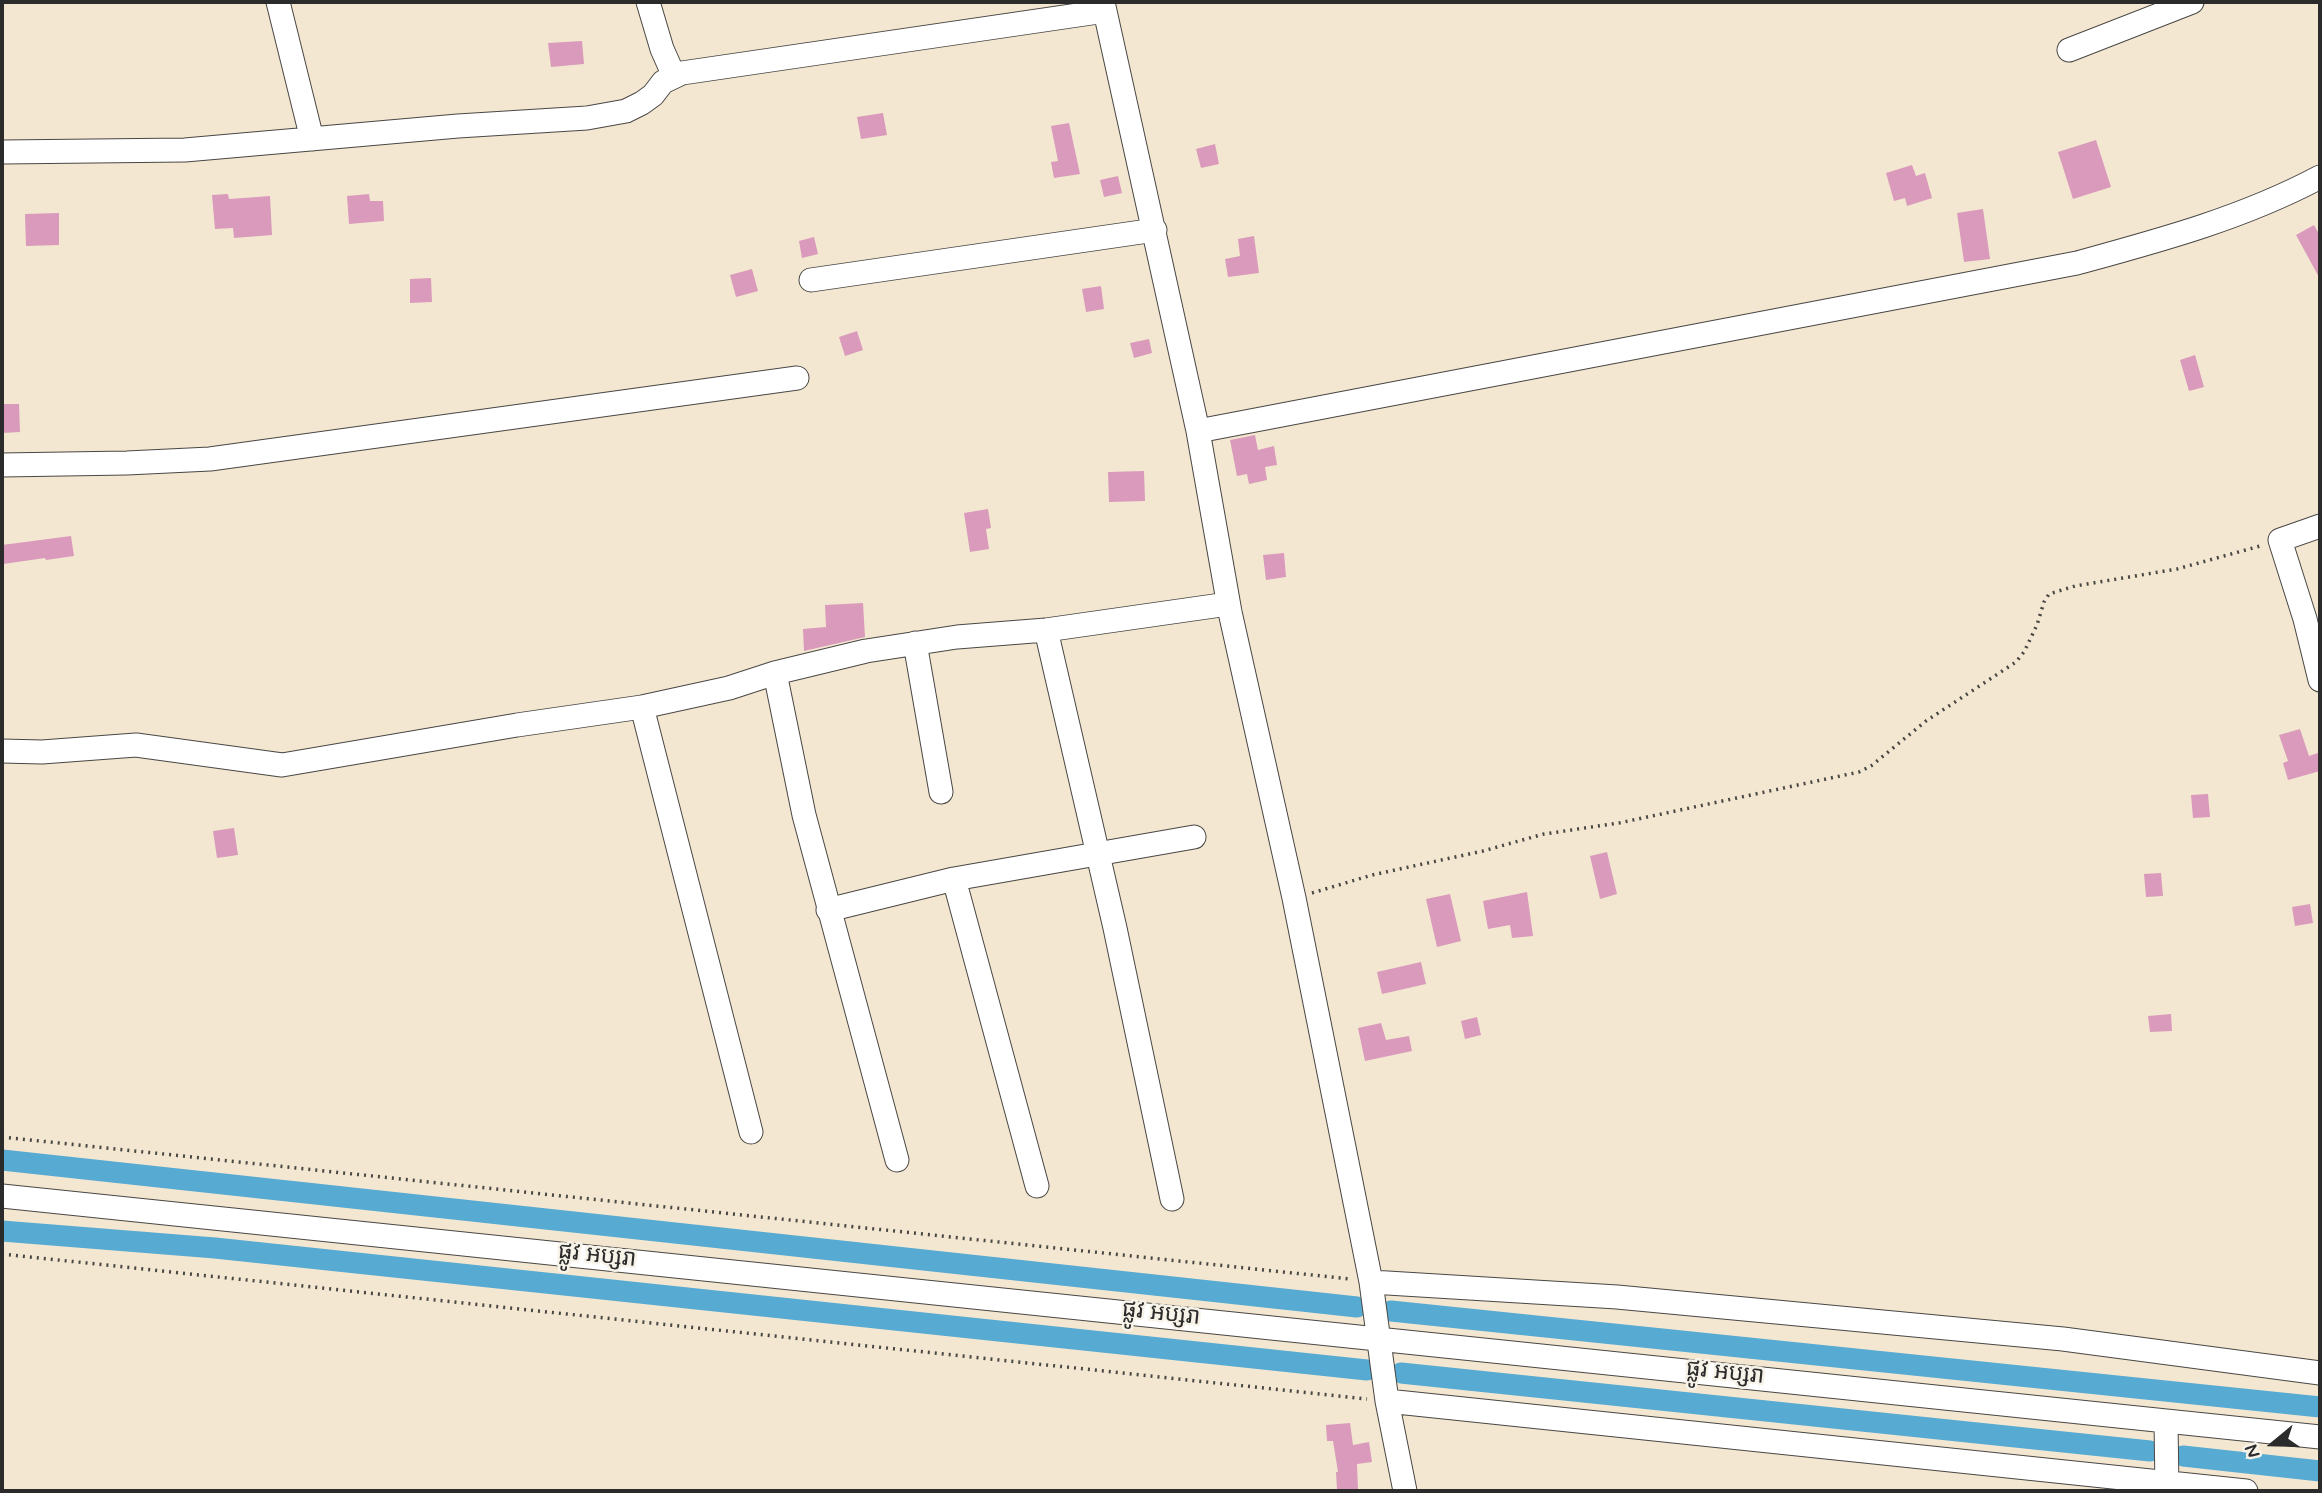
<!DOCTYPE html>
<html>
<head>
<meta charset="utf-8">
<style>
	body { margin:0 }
	#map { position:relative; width:2322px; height:1493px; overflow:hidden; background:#f4e7d1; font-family:Mynerve,sans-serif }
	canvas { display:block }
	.frame { position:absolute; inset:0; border:4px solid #2b2b2b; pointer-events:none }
	.north { position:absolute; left:2238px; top:1409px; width:70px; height:70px; -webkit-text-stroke:5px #f7f3e8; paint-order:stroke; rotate:251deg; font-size:19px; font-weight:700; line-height:28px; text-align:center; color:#2b2b2b }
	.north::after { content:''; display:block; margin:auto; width:24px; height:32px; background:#2b2b2b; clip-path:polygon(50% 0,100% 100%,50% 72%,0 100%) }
</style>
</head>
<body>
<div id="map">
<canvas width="2322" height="1493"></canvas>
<div class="frame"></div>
<div class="north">N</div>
</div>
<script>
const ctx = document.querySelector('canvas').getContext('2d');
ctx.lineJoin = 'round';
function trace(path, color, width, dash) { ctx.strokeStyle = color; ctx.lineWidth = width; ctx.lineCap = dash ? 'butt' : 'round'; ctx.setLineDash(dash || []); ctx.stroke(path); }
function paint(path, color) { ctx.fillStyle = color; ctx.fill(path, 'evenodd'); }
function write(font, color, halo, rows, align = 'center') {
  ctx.font = font + ' Mynerve,"Noto Sans Khmer",sans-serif'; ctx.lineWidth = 5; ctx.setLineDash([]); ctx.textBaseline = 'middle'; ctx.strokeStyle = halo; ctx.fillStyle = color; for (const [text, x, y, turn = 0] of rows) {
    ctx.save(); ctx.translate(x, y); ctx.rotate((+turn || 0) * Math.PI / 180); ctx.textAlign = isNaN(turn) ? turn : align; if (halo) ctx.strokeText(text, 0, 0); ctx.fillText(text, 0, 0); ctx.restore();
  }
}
const canal = new Path2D(`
	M 2,1160 L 1357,1307
	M 2,1231 L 215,1248 L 1367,1370
	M 1391,1311 L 2320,1407
	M 1401,1373 L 2150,1451
	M 2183,1456 L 2320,1471`);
const building = new Path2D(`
	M 582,41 L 584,64 L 551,67 L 548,43 Z
	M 883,113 L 887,135 L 861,139 L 857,117 Z
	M 1069,123 L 1080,174 L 1054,178 L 1051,162 L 1058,161 L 1051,126 Z
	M 2096,140 L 2111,187 L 2073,199 L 2058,152 Z
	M 1215,144 L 1219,164 L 1201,168 L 1196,149 Z
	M 1912,165 L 1916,176 L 1925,173 L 1932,198 L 1907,206 L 1905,198 L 1894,201 L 1886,173 Z
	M 1118,176 L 1122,193 L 1104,197 L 1100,180 Z
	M 228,194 L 229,199 L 270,196 L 272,235 L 234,238 L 233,228 L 215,229 L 212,195 Z
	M 369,194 L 370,201 L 383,201 L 384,221 L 349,224 L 347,196 Z
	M 1983,209 L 1990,259 L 1964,262 L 1957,213 Z
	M 59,213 L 59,245 L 26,246 L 25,214 Z
	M 2314,225 L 2320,236 L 2320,279 L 2296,235 Z
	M 1254,236 L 1259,273 L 1228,277 L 1225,259 L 1240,256 L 1238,239 Z
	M 814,237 L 818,254 L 802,258 L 799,241 Z
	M 752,269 L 758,291 L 736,297 L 730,275 Z
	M 431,278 L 432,302 L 410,303 L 410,279 Z
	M 1101,286 L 1104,309 L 1086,312 L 1082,289 Z
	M 857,331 L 863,350 L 845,356 L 839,337 Z
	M 1149,339 L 1152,353 L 1134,358 L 1130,343 Z
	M 2195,355 L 2204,387 L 2189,391 L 2180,360 Z
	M 2,404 L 19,404 L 20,432 L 2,433 Z
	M 1255,435 L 1258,450 L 1274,446 L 1277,465 L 1265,467 L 1267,480 L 1249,484 L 1247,474 L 1237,476 L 1230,440 Z
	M 1144,471 L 1145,501 L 1109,502 L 1108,472 Z
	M 988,509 L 991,528 L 986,529 L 989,549 L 970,552 L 964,513 Z
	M 71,536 L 74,556 L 46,560 L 45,558 L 3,564 L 2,545 Z
	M 1284,553 L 1286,577 L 1266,580 L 1263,555 Z
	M 863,603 L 865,637 L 804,651 L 803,629 L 826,627 L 825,605 Z
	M 2300,729 L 2309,756 L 2318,753 L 2320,771 L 2288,780 L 2283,763 L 2288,761 L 2279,735 Z
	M 2208,794 L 2210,817 L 2193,818 L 2191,795 Z
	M 234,828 L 238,855 L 217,858 L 213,831 Z
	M 1607,852 L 1617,894 L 1600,899 L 1590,856 Z
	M 2161,873 L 2163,896 L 2146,897 L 2144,874 Z
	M 1527,892 L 1533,936 L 1512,938 L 1510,925 L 1488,929 L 1483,901 Z
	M 1450,894 L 1461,941 L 1437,947 L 1426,899 Z
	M 2310,904 L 2313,923 L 2295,926 L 2292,907 Z
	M 1421,962 L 1426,984 L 1382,994 L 1377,972 Z
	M 2171,1014 L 2172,1031 L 2150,1032 L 2148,1016 Z
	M 1477,1017 L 1481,1035 L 1465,1039 L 1461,1021 Z
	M 1381,1023 L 1386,1040 L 1409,1036 L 1412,1051 L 1365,1061 L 1358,1028 Z
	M 1350,1423 L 1353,1445 L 1369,1442 L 1372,1462 L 1357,1464 L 1358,1489 L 1337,1490 L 1336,1472 L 1338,1472 L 1333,1441 L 1327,1441 L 1326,1425 Z`);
const path = new Path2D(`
	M 1312,893 L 1372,875 L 1483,851 L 1544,834 L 1619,823 L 1859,772 L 1871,766 L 1926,721 L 2016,662 L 2024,652 L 2037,625 L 2044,602 L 2049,594 L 2075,586 L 2177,569 L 2260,546
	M 2,1137 L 1350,1279
	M 2,1254 L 1367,1399`);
const minor = new Path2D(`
	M 278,2 L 312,139
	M 648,2 L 662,49 L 674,76
	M 1103,2 L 1198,431 L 1230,612 L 1294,898 L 1371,1282 L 1387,1401 L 1405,1491
	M 2069,50 L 2192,2
	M 2,152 L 185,150 L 458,126 L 587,118 L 626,111 L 642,103 L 653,95 L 663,82 L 682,73 L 1105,11
	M 811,280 L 1155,230
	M 1198,431 L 2077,263 C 2161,240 2243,218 2320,177
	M 2,465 L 127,463 L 210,459 L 797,378
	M 2320,526 L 2280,540 L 2305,619 L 2320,680
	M 1046,630 L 1115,928 L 1172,1199
	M 915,643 L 941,792
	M 775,673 L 804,815 L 897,1160
	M 642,707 L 751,1132
	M 2,751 L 42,752 L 136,745 L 282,765 L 517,725 L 642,707 L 729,688 L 775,673 L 866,651 L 957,637 L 1046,630 L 1228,604
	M 954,879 L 1037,1186
	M 828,910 L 954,879 L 1194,837
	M 2,1196 L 2320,1437
	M 1371,1282 L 1617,1297 L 2063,1339 L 2320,1373
	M 1387,1401 L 2246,1491
	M 2166,1421 L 2167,1491`);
const streetNames = [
	["ផ្លូវ អប្សរា",597,1257,6],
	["ផ្លូវ អប្សរា",1161,1315,6],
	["ផ្លូវ អប្សរា",1725,1374,6]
];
trace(canal, '#57aad2', 21);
paint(building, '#d99abb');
trace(minor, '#494744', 25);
trace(path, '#494744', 3.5, [2, 5]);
trace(minor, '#fff', 23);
write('23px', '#2b2b2b', '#f7f3e8', streetNames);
</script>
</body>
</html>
